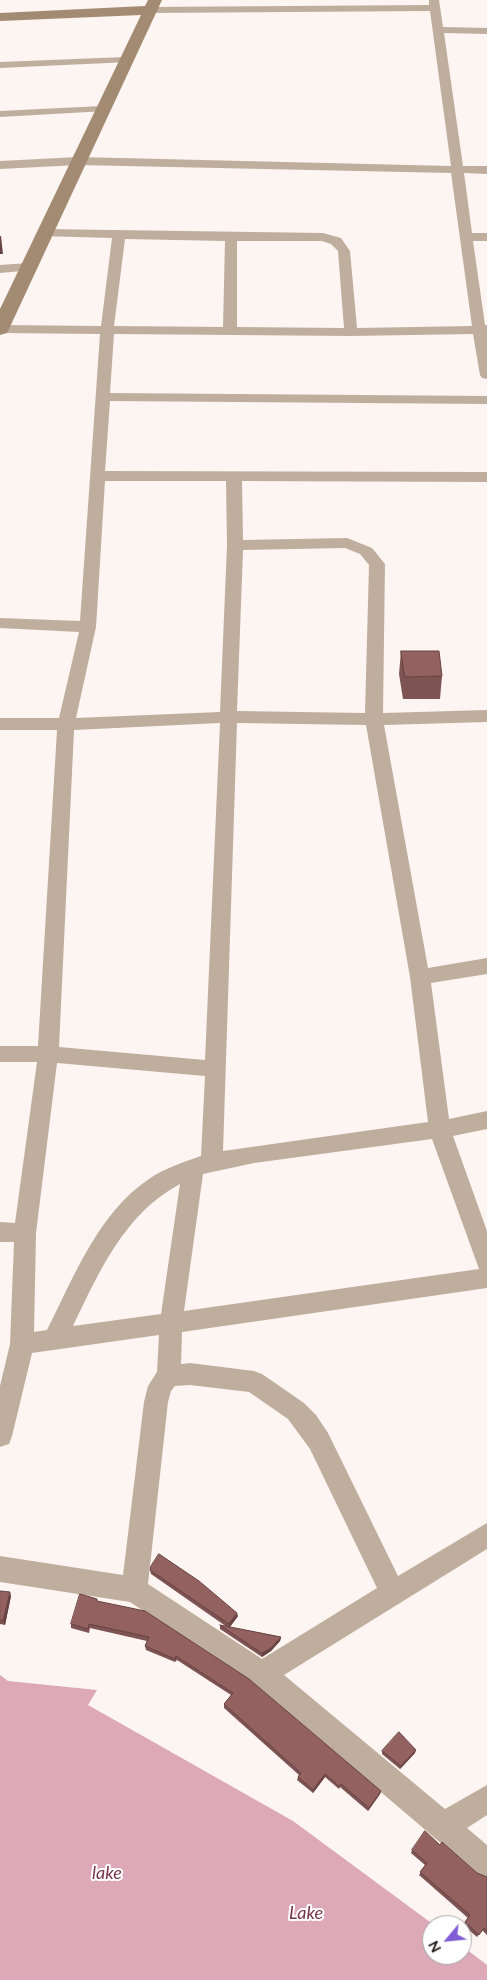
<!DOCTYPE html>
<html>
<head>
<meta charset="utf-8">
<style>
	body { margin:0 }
	#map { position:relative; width:487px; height:1980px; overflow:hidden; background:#fdf5f1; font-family:Lato,sans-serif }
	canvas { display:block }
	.north { position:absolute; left:422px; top:1915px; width:50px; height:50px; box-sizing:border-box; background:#fff; border:1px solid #a3a1a1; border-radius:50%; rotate:242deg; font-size:14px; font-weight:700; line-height:20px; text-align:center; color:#181514 }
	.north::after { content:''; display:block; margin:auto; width:18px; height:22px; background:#805cd6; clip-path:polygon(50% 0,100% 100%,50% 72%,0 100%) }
</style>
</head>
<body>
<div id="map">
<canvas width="487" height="1980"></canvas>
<div class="north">N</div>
</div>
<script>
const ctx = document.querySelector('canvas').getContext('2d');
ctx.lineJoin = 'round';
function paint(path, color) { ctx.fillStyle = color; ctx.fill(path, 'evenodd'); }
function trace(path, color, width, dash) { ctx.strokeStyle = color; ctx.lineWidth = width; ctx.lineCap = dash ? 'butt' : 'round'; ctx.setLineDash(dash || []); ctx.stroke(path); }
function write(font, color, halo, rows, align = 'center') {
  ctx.font = font + ' Lato,sans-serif'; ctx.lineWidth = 4; ctx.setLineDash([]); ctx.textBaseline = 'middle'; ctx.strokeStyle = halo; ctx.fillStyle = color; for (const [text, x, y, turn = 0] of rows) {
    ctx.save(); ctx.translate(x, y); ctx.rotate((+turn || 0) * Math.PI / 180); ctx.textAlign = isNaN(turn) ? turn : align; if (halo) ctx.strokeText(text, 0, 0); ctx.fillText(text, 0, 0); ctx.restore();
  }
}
const water = new Path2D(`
	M 0,1675 L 8,1681 L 97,1690 L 88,1705 L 293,1821 L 434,1925 L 432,1925 L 432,1955 L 462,1955 L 462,1946 L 487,1965 L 487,1980 L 0,1980 Z`);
const street = new Path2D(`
	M 429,0 L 439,0 L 443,27 L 487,28 L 487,34 L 444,33 L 463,166 L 487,166 L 487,174 L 464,173 L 472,233 L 487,233 L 487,241 L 473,241 L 485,325 L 487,325 L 487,379 L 482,378 L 480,375 L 473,334 L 351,336 L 114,334 L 110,393 L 487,396 L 487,404 L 110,401 L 105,471 L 487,472 L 487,482 L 242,481 L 243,540 L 347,538 L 372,548 L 385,564 L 383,713 L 487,710 L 487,722 L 384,725 L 428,968 L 487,958 L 487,974 L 431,983 L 449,1119 L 487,1111 L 487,1129 L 453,1136 L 487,1231 L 487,1288 L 182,1332 L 181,1364 L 190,1363 L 254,1371 L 262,1374 L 304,1403 L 316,1415 L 328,1433 L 398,1576 L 487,1523 L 487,1549 L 284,1675 L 445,1809 L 487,1785 L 487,1815 L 467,1828 L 487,1845 L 487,1878 L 477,1874 L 253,1683 L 130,1602 L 0,1582 L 0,1556 L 123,1575 L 144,1402 L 148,1386 L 157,1372 L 159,1335 L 32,1353 L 12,1436 L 9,1444 L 0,1447 L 0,1386 L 10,1344 L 14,1242 L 0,1242 L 0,1222 L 15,1223 L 37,1062 L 0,1062 L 0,1046 L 38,1046 L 57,730 L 0,730 L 0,718 L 59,718 L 79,632 L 0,628 L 0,618 L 80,621 L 100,334 L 0,333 L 0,325 L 101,326 L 112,238 L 39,236 L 38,233 L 44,229 L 323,233 L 341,238 L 350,251 L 357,328 L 472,326 L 451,173 L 78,165 L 0,169 L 0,161 L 78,157 L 451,166 L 430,11 L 149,13 L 144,10 L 149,7 L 429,5 ZM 125,239 L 225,241 L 223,327 L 114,326 ZM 237,241 L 322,241 L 331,244 L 338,251 L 344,328 L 237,327 ZM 105,481 L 226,481 L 227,545 L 220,712 L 76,718 L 96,627 ZM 345,548 L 360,554 L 369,565 L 365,713 L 237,711 L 243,550 ZM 220,723 L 205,1060 L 59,1047 L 74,730 ZM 237,723 L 366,725 L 410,977 L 428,1122 L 223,1151 ZM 57,1063 L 205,1076 L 201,1156 C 184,1162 165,1168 149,1179 C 98,1213 74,1277 47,1330 L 34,1332 L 36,1233 ZM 432,1139 L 479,1269 L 184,1311 L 203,1174 L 254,1163 ZM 180,1184 L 161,1314 L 73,1326 C 99,1272 124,1214 180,1184 ZM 190,1385 L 249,1392 L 288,1419 L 310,1449 L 377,1588 L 262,1659 L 148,1584 L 168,1402 L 171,1391 L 175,1386 Z
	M 125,57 L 131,60 L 129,62 L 0,68 L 0,62 Z
	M 102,106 L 106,107 L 108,109 L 106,111 L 0,117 L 0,111 Z
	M 28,263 L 33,264 L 35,267 L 33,270 L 0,273 L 0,265 Z`);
const secondary = new Path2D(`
	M 148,0 L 162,0 L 9,329 L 7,333 L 0,335 L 0,309 L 141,15 L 0,21 L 0,13 L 145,6 Z`);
const wall = new Path2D(`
	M 401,651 L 442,676 L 440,699 L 403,699 L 399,674 Z
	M 150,1570 L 238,1616 L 230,1627 L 281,1637 L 280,1641 L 271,1651 L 262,1657 L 220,1629 L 220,1625 L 227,1627 L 151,1574 Z
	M 0,1591 L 11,1596 L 5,1625 L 0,1624 Z
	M 98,1601 L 381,1791 L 380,1794 L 368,1811 L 340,1787 L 339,1789 L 325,1777 L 313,1793 L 297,1780 L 298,1777 L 299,1775 L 224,1708 L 224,1704 L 231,1695 L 177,1660 L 175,1662 L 146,1650 L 145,1646 L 147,1641 L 90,1628 L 89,1633 L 71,1628 L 71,1624 Z
	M 382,1751 L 415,1753 L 400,1769 L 382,1754 Z
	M 440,1845 L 477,1873 L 487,1877 L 487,1935 L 482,1930 L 477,1937 L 463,1925 L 468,1918 L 419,1875 L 425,1865 L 411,1853 L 412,1850 Z`);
const shadedWall = new Path2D(`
	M 0,236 L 1,236 L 3,254 L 0,254 Z
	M 10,1592 L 11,1596 L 5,1625 L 3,1621 Z
	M 237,1613 L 238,1616 L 229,1628 L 229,1624 Z
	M 281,1637 L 280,1641 L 271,1651 L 262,1657 L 262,1653 Z
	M 416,1750 L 415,1753 L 400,1769 L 401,1766 Z
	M 325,1774 L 325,1777 L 313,1793 L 313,1790 Z
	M 381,1791 L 380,1794 L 368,1811 L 369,1808 Z`);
const building = new Path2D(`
	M 401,651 L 439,651 L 442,676 L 405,677 Z
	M 159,1554 L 199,1581 L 237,1613 L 229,1624 L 150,1570 L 151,1566 Z
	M 0,1591 L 10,1592 L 3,1621 L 0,1620 Z
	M 80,1594 L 97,1599 L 97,1601 L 145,1611 L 249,1679 L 381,1791 L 369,1808 L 341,1784 L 339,1786 L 325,1774 L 313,1790 L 298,1777 L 301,1773 L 224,1704 L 233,1693 L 176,1656 L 175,1659 L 145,1646 L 149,1637 L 89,1624 L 88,1629 L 71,1624 Z
	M 220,1625 L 281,1637 L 271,1648 L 262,1653 Z
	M 399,1732 L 416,1750 L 401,1766 L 382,1751 Z
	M 425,1831 L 440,1845 L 442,1842 L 477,1873 L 487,1877 L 487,1931 L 484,1928 L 479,1935 L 465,1922 L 470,1915 L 420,1872 L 427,1863 L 412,1850 Z`);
const nearWaternames = [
	["lake",107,1873],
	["Lake",306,1913]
];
paint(water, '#dda8b7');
paint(street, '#bfae9e');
paint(secondary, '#a38b73');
paint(wall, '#7e5353');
paint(shadedWall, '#674443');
paint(building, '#936160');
trace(building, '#674443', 1);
write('italic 18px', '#76354c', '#fff', nearWaternames);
</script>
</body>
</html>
